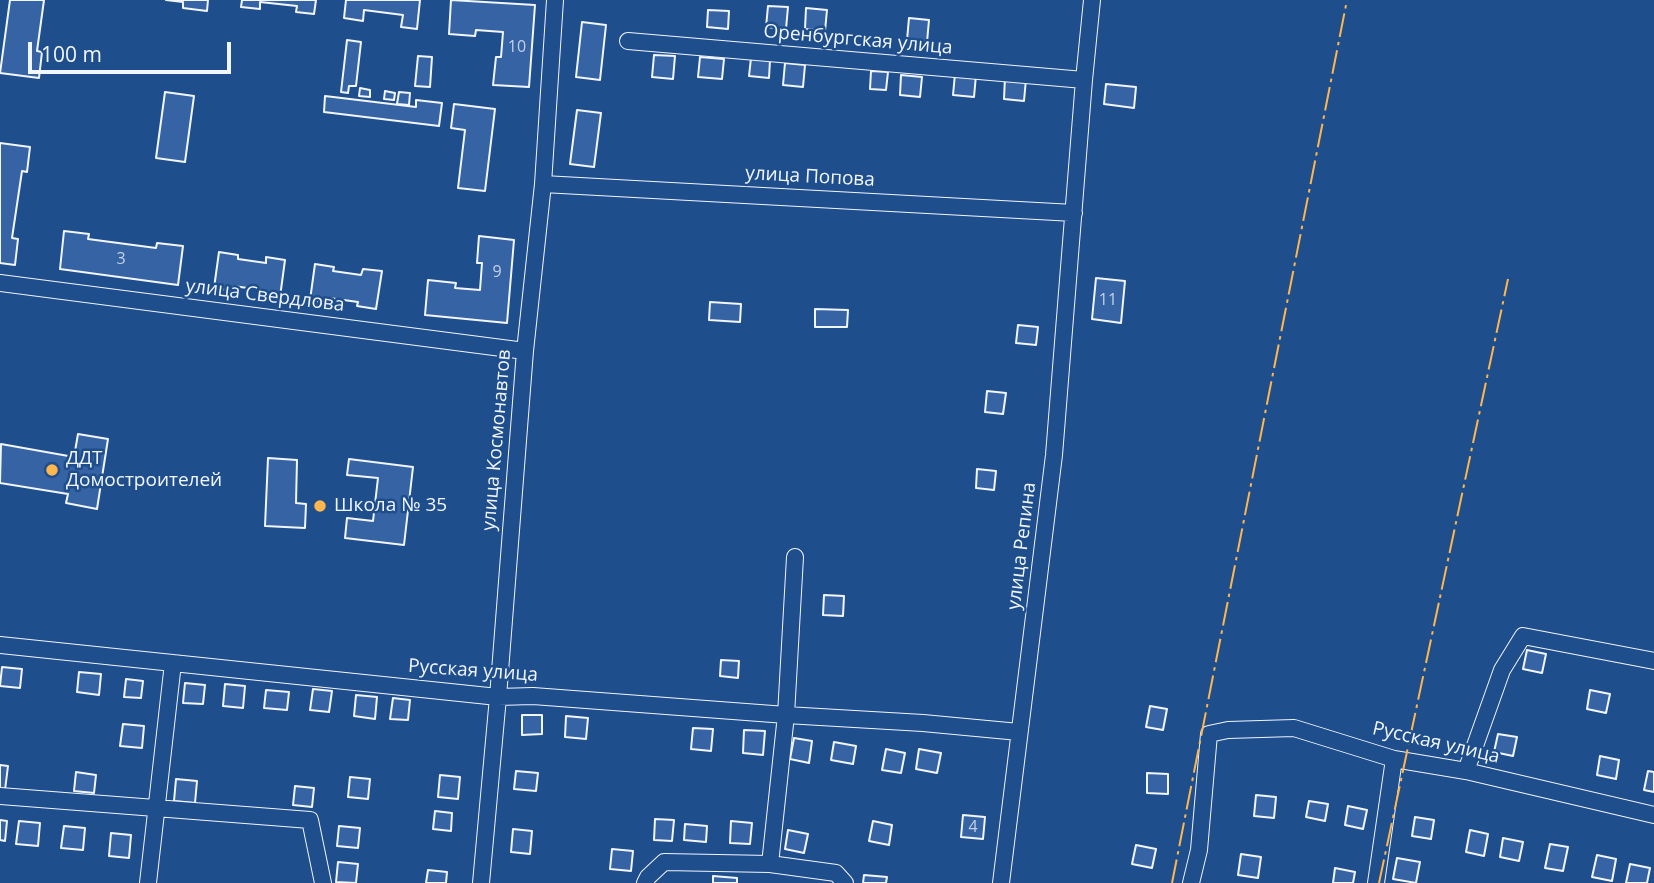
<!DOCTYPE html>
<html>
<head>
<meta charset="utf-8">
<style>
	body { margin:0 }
	#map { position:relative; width:1654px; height:883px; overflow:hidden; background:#1f4e8c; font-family:"Open Sans",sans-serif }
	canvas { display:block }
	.scale { position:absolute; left:28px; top:42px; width:203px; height:32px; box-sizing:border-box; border:4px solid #f2f6ff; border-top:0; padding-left:9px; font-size:21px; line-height:24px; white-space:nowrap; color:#f2f6ff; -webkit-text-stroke:5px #1f4e8c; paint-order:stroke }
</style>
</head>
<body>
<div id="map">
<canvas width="1654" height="883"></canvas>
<div class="scale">100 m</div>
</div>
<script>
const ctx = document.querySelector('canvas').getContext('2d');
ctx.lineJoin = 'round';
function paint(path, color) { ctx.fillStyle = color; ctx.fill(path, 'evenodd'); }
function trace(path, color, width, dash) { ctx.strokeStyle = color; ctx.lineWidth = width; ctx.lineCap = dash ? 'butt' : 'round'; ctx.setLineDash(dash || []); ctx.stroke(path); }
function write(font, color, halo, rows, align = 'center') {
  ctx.font = font + ' "Open Sans",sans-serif'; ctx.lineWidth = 5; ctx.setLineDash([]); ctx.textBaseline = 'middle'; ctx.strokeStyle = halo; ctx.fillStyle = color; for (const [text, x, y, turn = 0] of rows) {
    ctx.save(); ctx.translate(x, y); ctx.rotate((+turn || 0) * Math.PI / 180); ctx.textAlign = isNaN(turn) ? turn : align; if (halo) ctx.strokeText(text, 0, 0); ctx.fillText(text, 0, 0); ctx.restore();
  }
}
const building = new Path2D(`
	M 10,0 L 44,0 L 37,51 L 42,52 L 39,78 L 0,73 Z
	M 166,0 L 208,0 L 207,11 L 183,8 L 183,2 Z
	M 242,0 L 316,0 L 314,14 L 296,12 L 297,6 L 260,2 L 260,9 L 241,7 Z
	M 346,0 L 420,0 L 417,29 L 401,27 L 403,15 L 364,10 L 363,21 L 344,18 Z
	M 451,0 L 535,5 L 529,87 L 493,85 L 496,57 L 501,57 L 503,32 L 476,30 L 475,36 L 449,34 Z
	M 768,6 L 788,7 L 786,29 L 766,27 Z
	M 806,8 L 827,10 L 825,31 L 805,29 Z
	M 708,10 L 729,11 L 728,29 L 707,27 Z
	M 909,18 L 929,20 L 927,42 L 907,40 Z
	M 582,22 L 606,25 L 600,80 L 576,77 Z
	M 347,40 L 361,42 L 356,86 L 349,86 L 348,93 L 341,92 Z
	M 654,55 L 675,56 L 673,79 L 652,77 Z
	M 418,56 L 432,57 L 430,87 L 415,86 Z
	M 700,57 L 724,59 L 722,79 L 698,77 Z
	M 751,58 L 770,60 L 769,78 L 749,76 Z
	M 785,63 L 805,65 L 803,87 L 783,85 Z
	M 871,71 L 888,72 L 886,90 L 870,89 Z
	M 955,74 L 976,75 L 974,97 L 953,95 Z
	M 901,75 L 922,77 L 920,97 L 900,95 Z
	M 1005,77 L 1026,79 L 1024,101 L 1004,99 Z
	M 1106,84 L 1136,87 L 1134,108 L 1104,104 Z
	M 360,88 L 370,90 L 370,97 L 359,96 Z
	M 385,91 L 395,93 L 394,100 L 384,99 Z
	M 165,92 L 194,96 L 185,162 L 156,158 Z
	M 399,92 L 410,93 L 409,105 L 397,104 Z
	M 325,96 L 416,107 L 416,100 L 442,103 L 439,126 L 324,112 Z
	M 454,104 L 495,109 L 485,191 L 458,188 L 465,130 L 451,128 Z
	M 577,110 L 601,113 L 594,167 L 570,164 Z
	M 0,143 L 30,147 L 27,172 L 22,171 L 12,238 L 18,239 L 15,265 L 0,263 Z
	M 64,231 L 89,234 L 88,239 L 156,248 L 157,243 L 183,246 L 178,285 L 60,269 Z
	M 479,236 L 514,240 L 507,323 L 425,315 L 428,280 L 456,283 L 455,288 L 480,290 L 482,263 L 477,263 Z
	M 219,252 L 238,255 L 238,259 L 266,263 L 266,257 L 285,260 L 280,297 L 261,294 L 262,290 L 233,286 L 232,291 L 214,288 Z
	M 315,264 L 334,267 L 333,271 L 361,275 L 363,269 L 382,271 L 376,309 L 357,306 L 358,302 L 329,298 L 328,303 L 310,300 Z
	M 1096,278 L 1125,281 L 1121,323 L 1092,319 Z
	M 710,302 L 741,304 L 740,322 L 709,320 Z
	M 815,309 L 848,310 L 847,327 L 815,327 Z
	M 1018,325 L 1038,327 L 1036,345 L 1016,343 Z
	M 987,391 L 1006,393 L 1003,414 L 985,412 Z
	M 78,434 L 108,439 L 97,509 L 66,503 L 68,494 L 0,483 L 1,444 L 74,457 Z
	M 268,458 L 297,460 L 296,503 L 306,504 L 305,528 L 265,526 Z
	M 349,459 L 413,467 L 404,545 L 345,538 L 347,518 L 373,521 L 378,478 L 347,475 Z
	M 977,469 L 996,471 L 994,490 L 976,488 Z
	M 824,595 L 844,596 L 843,616 L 823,615 Z
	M 1527,650 L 1546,654 L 1542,673 L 1523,669 Z
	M 721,660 L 739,661 L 738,678 L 720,676 Z
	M 2,667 L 22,669 L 20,688 L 0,686 Z
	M 79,672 L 101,674 L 99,695 L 77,692 Z
	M 126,679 L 143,681 L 141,698 L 124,697 Z
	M 185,683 L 205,685 L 203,704 L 183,703 Z
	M 225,684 L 245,686 L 243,708 L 223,706 Z
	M 313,689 L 332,691 L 329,712 L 310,710 Z
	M 266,690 L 289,692 L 287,710 L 264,708 Z
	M 1590,690 L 1610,694 L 1606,713 L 1587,709 Z
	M 356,695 L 377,697 L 375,719 L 354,716 Z
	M 393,698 L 410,700 L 408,720 L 390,719 Z
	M 1150,706 L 1167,709 L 1163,730 L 1146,727 Z
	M 522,715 L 542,715 L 542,734 L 522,735 Z
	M 566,716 L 588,718 L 586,739 L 565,737 Z
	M 123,724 L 144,726 L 142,748 L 120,746 Z
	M 693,728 L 713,729 L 711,751 L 691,749 Z
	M 744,730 L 765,731 L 763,755 L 743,753 Z
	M 1498,734 L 1517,737 L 1513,756 L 1494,752 Z
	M 794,738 L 812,741 L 809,763 L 790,759 Z
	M 834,742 L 856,746 L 853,764 L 831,760 Z
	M 886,749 L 905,753 L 901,773 L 882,770 Z
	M 919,749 L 941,753 L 937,773 L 916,769 Z
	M 1600,756 L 1619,760 L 1616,779 L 1597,775 Z
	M 0,765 L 8,766 L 5,790 L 0,790 Z
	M 516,771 L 538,773 L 536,791 L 514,789 Z
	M 1648,771 L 1654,772 L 1654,792 L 1644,790 Z
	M 76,772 L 96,775 L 94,793 L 74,791 Z
	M 1147,773 L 1168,774 L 1168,794 L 1147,793 Z
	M 440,775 L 460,777 L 458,799 L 438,797 Z
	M 350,777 L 370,779 L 368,799 L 348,797 Z
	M 176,779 L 197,781 L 195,803 L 174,801 Z
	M 295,786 L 314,788 L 312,807 L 293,805 Z
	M 1256,795 L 1276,797 L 1274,818 L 1254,816 Z
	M 1309,801 L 1328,804 L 1325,821 L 1306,817 Z
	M 1348,806 L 1367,810 L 1363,829 L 1345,825 Z
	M 435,811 L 452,813 L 451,831 L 433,829 Z
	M 963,815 L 985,817 L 983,839 L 961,837 Z
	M 1415,817 L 1434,820 L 1431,839 L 1412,836 Z
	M 655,819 L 674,820 L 672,841 L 654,840 Z
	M 0,820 L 7,821 L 5,841 L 0,840 Z
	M 19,821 L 40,823 L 38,846 L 16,844 Z
	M 731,821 L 752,823 L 750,844 L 730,843 Z
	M 873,821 L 892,825 L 889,845 L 869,841 Z
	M 685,824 L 707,826 L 706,842 L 684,840 Z
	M 64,826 L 85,828 L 83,850 L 61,848 Z
	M 339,826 L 360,828 L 358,848 L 337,846 Z
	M 513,829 L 532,831 L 530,854 L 511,852 Z
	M 788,830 L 808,834 L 804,853 L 785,849 Z
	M 1470,830 L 1488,834 L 1484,856 L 1466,852 Z
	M 111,833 L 131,835 L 129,858 L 109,856 Z
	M 1503,838 L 1523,842 L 1519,861 L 1500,857 Z
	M 1550,844 L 1568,847 L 1563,871 L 1545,868 Z
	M 1136,845 L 1156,849 L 1152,868 L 1132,864 Z
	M 612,849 L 633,851 L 631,871 L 610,869 Z
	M 1241,854 L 1261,857 L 1258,878 L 1238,875 Z
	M 1597,855 L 1616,859 L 1612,881 L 1592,877 Z
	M 1397,858 L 1420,862 L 1416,883 L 1393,879 Z
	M 338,862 L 358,864 L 356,883 L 336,882 Z
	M 1630,864 L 1650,868 L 1647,883 L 1626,883 Z
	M 1335,868 L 1355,872 L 1353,883 L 1333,883 Z
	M 428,870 L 447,872 L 446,883 L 426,883 Z
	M 864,875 L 887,877 L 886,883 L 863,883 Z
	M 713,876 L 737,878 L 737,883 L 713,883 Z`);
const minor = new Path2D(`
	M 628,41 L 1084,80
	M 543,184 L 1074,213
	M 0,283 L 525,351
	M 0,645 L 498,697 L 533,696 L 786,715 L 795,557
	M 1466,771 L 1502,670 L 1523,636 L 1654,661
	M 0,796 L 310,820 L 323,883
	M 148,883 L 173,663
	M 481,883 L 498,697 L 525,351 L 543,184 L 555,0
	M 645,883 L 648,877 L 664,862 L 770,864
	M 845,883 L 836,873 L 770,864 L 786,715 L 923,723 L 1019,732
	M 1001,883 L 1054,455 L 1084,80 L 1092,0
	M 1191,883 L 1199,850 L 1209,734 L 1228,730 L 1294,728 L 1394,759 L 1466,771 L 1654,815
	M 1376,883 L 1394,759`);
const power = new Path2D(`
	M 1172,883 L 1347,0
	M 1379,883 L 1508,279`);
const markers = [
	[52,470,7,"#ffb74d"],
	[320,506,7,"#ffb74d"]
];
const numberNames = [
	["10",517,47],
	["3",121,259],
	["9",497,272],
	["11",1108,300],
	["4",973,827]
];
const streetNames = [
	["Оренбургская улица",858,40,5],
	["улица Попова",810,177,3],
	["улица Свердлова",265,296,7],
	["улица Космонавтов",497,440,-85],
	["улица Репина",1022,546,-83],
	["Русская улица",473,671,4],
	["Русская улица",1436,743,13]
];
const poiNames = [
	["ДДТ",66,459],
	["Домостроителей",66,481],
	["Школа № 35",334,506]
];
paint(building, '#3563a3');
trace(building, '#f2f6ff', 2);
trace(minor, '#f2f6ff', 18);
trace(minor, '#1f4e8c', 16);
trace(power, '#ffb74d', 2, [24, 5, 3.5, 5]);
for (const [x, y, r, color] of markers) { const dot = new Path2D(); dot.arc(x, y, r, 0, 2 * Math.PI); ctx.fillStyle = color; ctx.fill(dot); trace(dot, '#1f4e8c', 2.5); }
write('16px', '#c3d1e8', null, numberNames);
write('19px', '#f2f6ff', '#1f4e8c', streetNames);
write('19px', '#f2f6ff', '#1f4e8c', poiNames, 'left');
</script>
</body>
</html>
